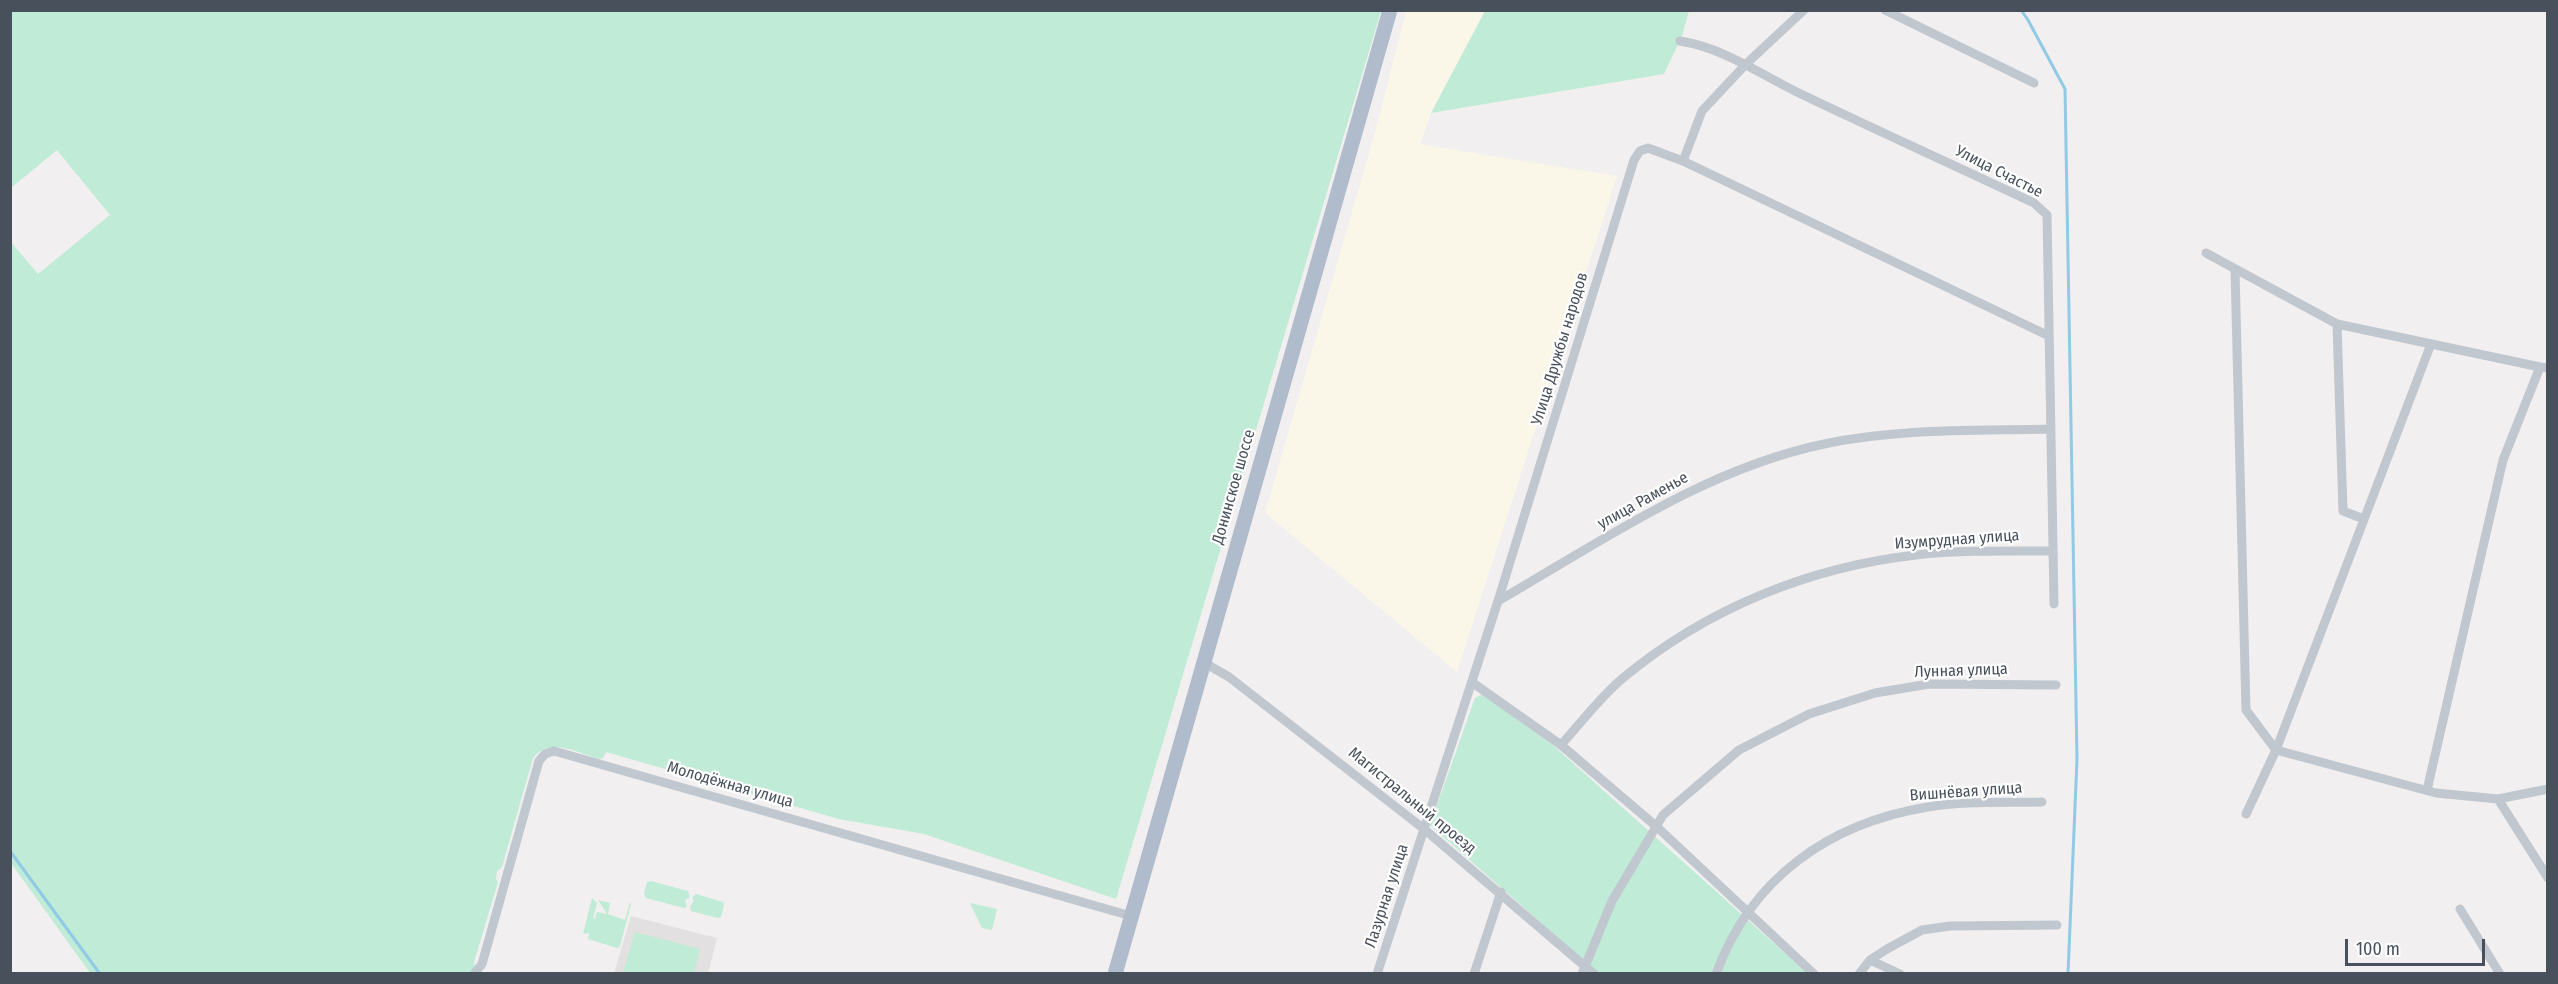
<!DOCTYPE html>
<html>
<head>
<meta charset="utf-8">
<style>
	body { margin:0 }
	#map { position:relative; width:2558px; height:984px; overflow:hidden; background:#f1efef; font-family:"Fira Sans Condensed",sans-serif }
	canvas { display:block }
	.frame { position:absolute; inset:0; border:12px solid #48505b; pointer-events:none }
	.scale { position:absolute; left:2345px; top:939px; width:140px; height:27px; box-sizing:border-box; border:3px solid #48505b; border-top:0; padding-left:8px; font-size:18px; line-height:21px; white-space:nowrap; color:#48505b; -webkit-text-stroke:4px #fff; paint-order:stroke }
</style>
</head>
<body>
<div id="map">
<canvas width="2558" height="984"></canvas>
<div class="frame"></div>
<div class="scale">100 m</div>
</div>
<script>
const ctx = document.querySelector('canvas').getContext('2d');
ctx.lineJoin = 'round';
function paint(path, color) { ctx.fillStyle = color; ctx.fill(path, 'evenodd'); }
function trace(path, color, width, dash) { ctx.strokeStyle = color; ctx.lineWidth = width; ctx.lineCap = dash ? 'butt' : 'round'; ctx.setLineDash(dash || []); ctx.stroke(path); }
function write(font, color, halo, rows, align = 'center') {
  ctx.font = font + ' "Fira Sans Condensed",sans-serif'; ctx.lineWidth = 4.5; ctx.setLineDash([]); ctx.textBaseline = 'middle'; ctx.strokeStyle = halo; ctx.fillStyle = color; for (const [text, x, y, turn = 0] of rows) {
    ctx.save(); ctx.translate(x, y); ctx.rotate((+turn || 0) * Math.PI / 180); ctx.textAlign = isNaN(turn) ? turn : align; if (halo) ctx.strokeText(text, 0, 0); ctx.fillText(text, 0, 0); ctx.restore();
  }
}
const commercial = new Path2D(`
	M 1406,11 L 1485,11 L 1431,113 L 1420,144 L 1617,176 L 1457,672 L 1265,513 L 1374,136 Z`);
const education = new Path2D(`
	M 631,916 L 717,938 L 708,973 L 614,974 Z`);
const green = new Path2D(`
	M 11,11 L 1381,11 L 1116,899 L 924,834 L 839,819 L 606,752 L 603,758 L 598,759 C 577,752 549,737 533,758 L 502,867 L 497,871 L 496,879 L 498,882 L 474,962 L 475,968 L 478,973 L 90,973 L 11,863 L 10,241 L 38,274 L 110,215 L 57,150 L 11,188 Z
	M 1485,11 L 1689,11 L 1682,36 L 1664,74 L 1431,113 Z
	M 1483,694 L 1555,747 L 1807,973 L 1598,973 L 1430,825 L 1475,698 Z
	M 651,881 L 688,891 L 690,897 L 685,900 L 687,907 L 684,908 L 646,898 L 644,894 L 647,882 Z
	M 696,894 L 723,902 L 724,905 L 721,917 L 718,918 L 691,911 L 690,906 L 694,901 L 692,898 Z
	M 592,898 L 597,903 L 593,918 L 595,919 L 597,912 L 607,914 L 598,900 L 610,903 L 608,914 L 625,920 L 630,902 L 631,904 L 620,946 L 617,948 L 588,939 L 589,933 L 583,934 Z
	M 970,903 L 997,909 L 992,930 L 982,928 Z
	M 635,932 L 700,949 L 694,973 L 623,973 Z`);
const stream = new Path2D(`
	M 2021,10 L 2028,20 L 2065,89 L 2077,759 L 2068,974
	M 10,851 L 100,974`);
const minor = new Path2D(`
	M 1885,10 L 2034,83
	M 1680,41 C 1725,48 1761,75 1801,94 C 1878,131 1956,166 2034,203 L 2047,215 L 2054,604
	M 1683,161 L 2049,336
	M 2206,253 L 2337,324 L 2540,367
	M 2235,270 L 2246,710 L 2276,750 L 2436,793 L 2498,799 L 2548,878
	M 2337,324 L 2343,511 L 2364,519
	M 1498,601 L 1634,160 L 1640,151 L 1648,148 L 1683,161 L 1702,111 L 1746,64 L 1804,10
	M 1203,662 L 1229,677 L 1424,829 L 1594,974
	M 1473,683 L 1561,745 L 1657,827 L 1814,974
	M 1561,745 C 1581,723 1600,697 1623,678 C 1706,609 1809,567 1916,555 C 1961,550 2008,551 2053,551
	M 2427,790 L 2503,460 L 2540,367 L 2548,368
	M 2498,799 L 2548,789
	M 2246,814 L 2276,750 L 2431,344
	M 2460,909 L 2500,974
	M 1870,960 L 1900,974
	M 474,974 L 482,964 L 539,761 L 545,754 L 554,751 L 1131,916
	M 1377,974 L 1498,601 C 1602,541 1705,469 1824,444 C 1898,428 1975,431 2050,429
	M 1474,974 L 1501,892
	M 1582,974 L 1612,901 L 1663,815 L 1739,750 L 1809,714 L 1875,693 L 1929,684 L 2056,685
	M 1716,974 C 1751,878 1829,823 1928,807 C 1964,801 2005,803 2042,802
	M 1859,974 L 1870,960 L 1887,949 L 1922,930 L 1950,926 L 2057,925`);
const primary = new Path2D(`
	M 1115,974 L 1390,10`);
const streetNames = [
	["Улица Счастье",1999,172,27],
	["Улица Дружбы народов",1560,349,-73],
	["Донинское шоссе",1234,487,-74],
	["улица Раменье",1643,501,-29],
	["Изумрудная улица",1957,540,-4],
	["Лунная улица",1961,671,-2],
	["Молодёжная улица",730,785,16],
	["Вишнёвая улица",1966,792,-4],
	["Магистральный проезд",1412,801,39],
	["Лазурная улица",1387,896,-72]
];
paint(commercial, '#faf7e9');
paint(education, '#e2e0e0');
paint(green, '#c0ebd6');
trace(stream, '#91cae5', 3);
trace(minor, '#c0c7cf', 9);
trace(primary, '#b0bbcb', 15);
write('16px', '#48505b', '#fff', streetNames);
</script>
</body>
</html>
